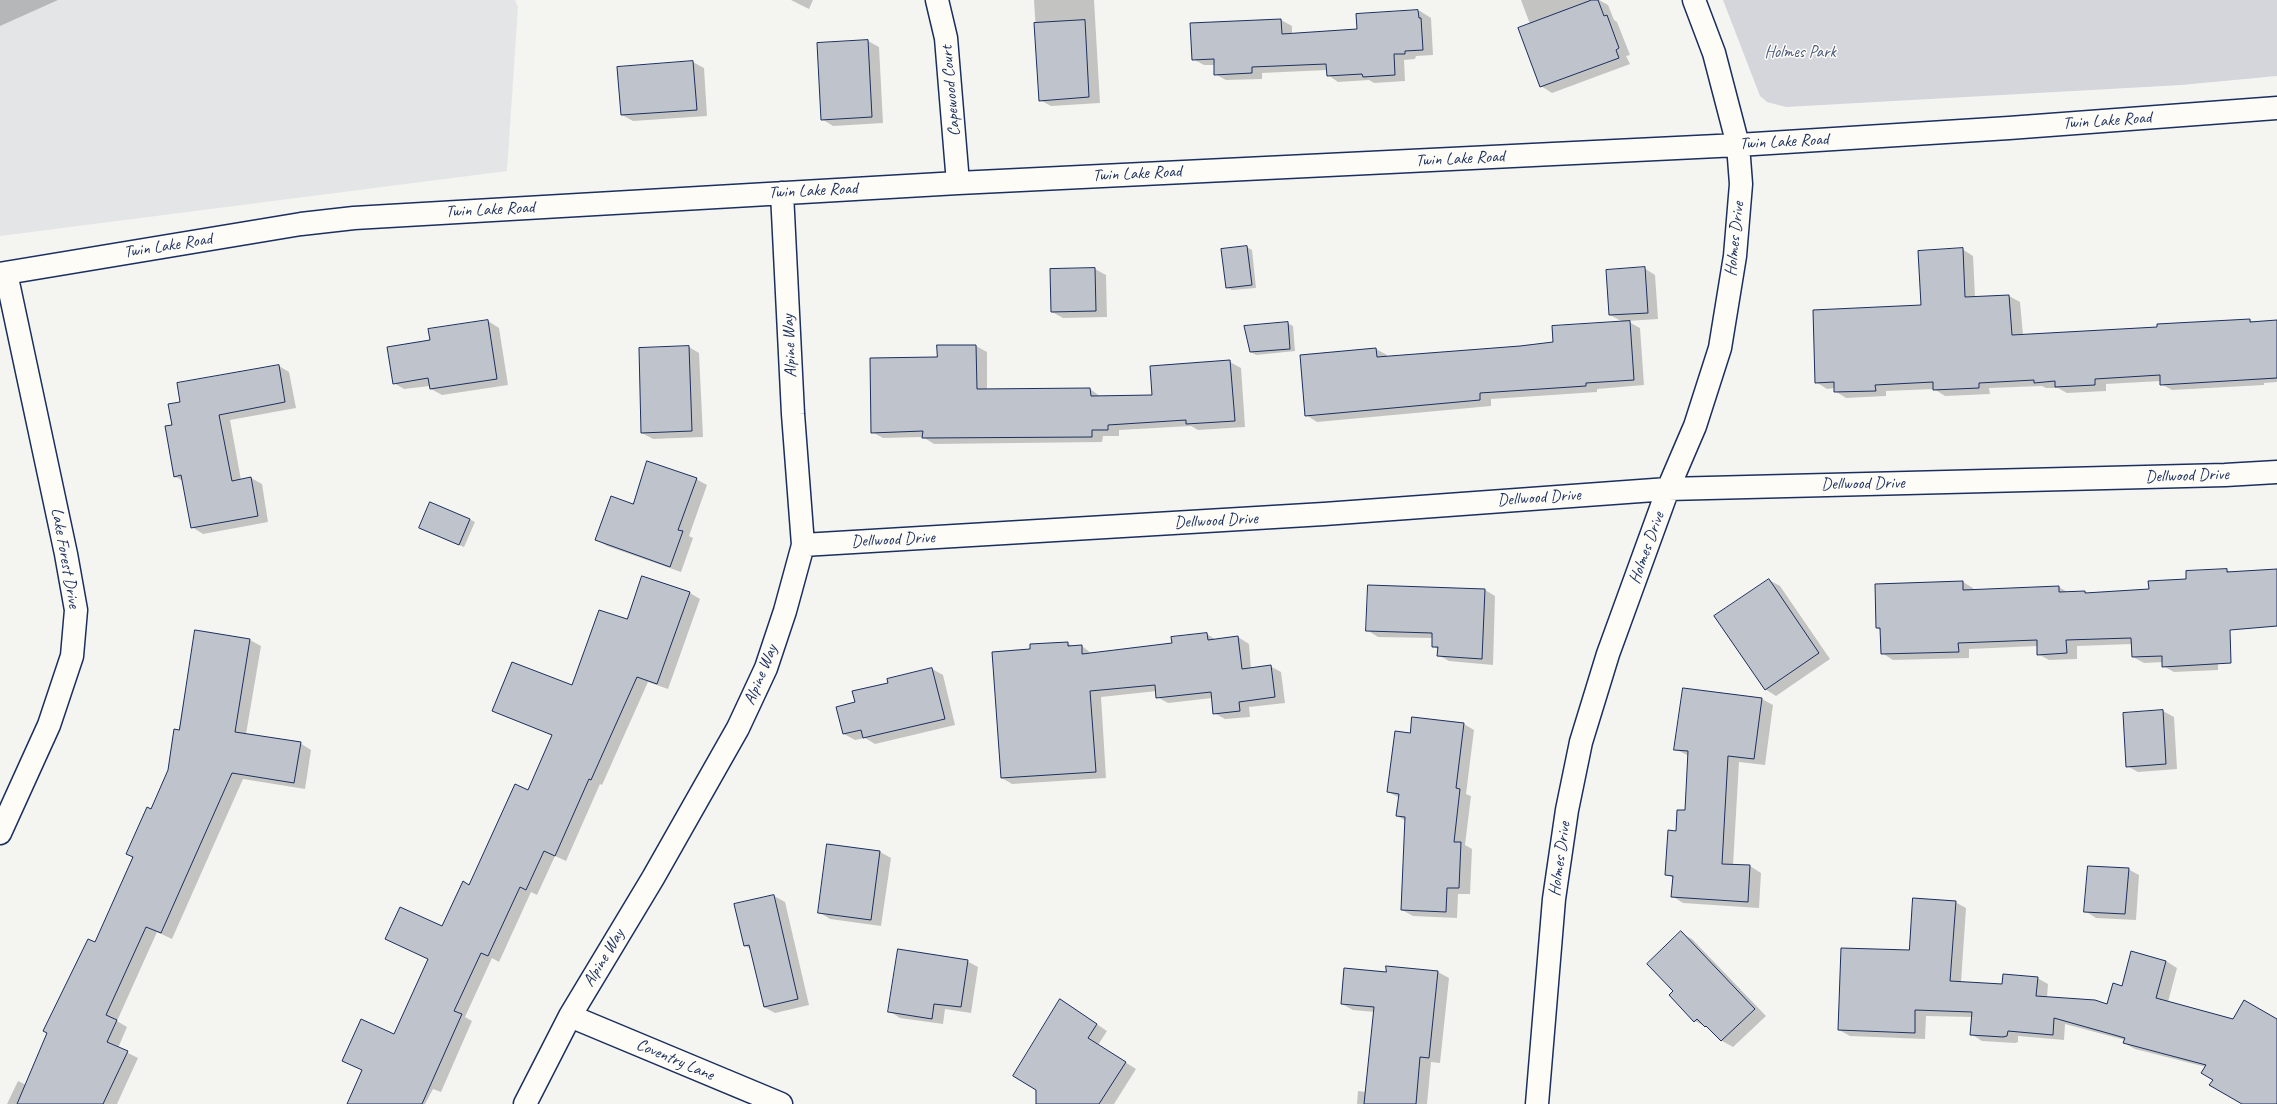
<!DOCTYPE html>
<html>
<head>
<meta charset="utf-8">
<style>
	body { margin:0 }
	canvas { display:block; background:#f4f4f1 }
</style>
</head>
<body>
<canvas width="2277" height="1104"></canvas>
<script>
const ctx = document.querySelector('canvas').getContext('2d');
ctx.lineJoin = 'round';
function paint(path, color) { ctx.fillStyle = color; ctx.fill(path, 'evenodd'); }
function trace(path, color, width, dash) { ctx.strokeStyle = color; ctx.lineWidth = width; ctx.lineCap = dash ? 'butt' : 'round'; ctx.setLineDash(dash || []); ctx.stroke(path); }
function write(font, color, halo, rows, align = 'center') {
  ctx.font = font + ' Caveat,sans-serif'; ctx.lineWidth = 3; ctx.setLineDash([]); ctx.textBaseline = 'middle'; ctx.strokeStyle = halo; ctx.fillStyle = color; for (const [text, x, y, turn = 0] of rows) {
    ctx.save(); ctx.translate(x, y); ctx.rotate((+turn || 0) * Math.PI / 180); ctx.textAlign = isNaN(turn) ? turn : align; if (halo) ctx.strokeText(text, 0, 0); ctx.fillText(text, 0, 0); ctx.restore();
  }
}
const built = new Path2D(`
	M 0,0 L 515,0 L 518,7 L 507,171 L 0,236 Z`);
const green = new Path2D(`
	M 1723,0 L 2277,0 L 2277,76 L 2181,85 L 1786,107 L 1767,102 L 1760,96 Z`);
const shadow = new Path2D(`
	M 0,0 L 58,0 L 0,26 Z
	M 791,0 L 813,0 L 809,9 Z
	M 1034,0 L 1094,0 L 1100,103 L 1051,106 L 1040,100 Z
	M 1521,0 L 1599,0 L 1608,5 L 1614,20 L 1617,22 L 1630,55 L 1626,56 L 1630,64 L 1552,93 L 1541,86 L 1530,24 Z
	M 1420,11 L 1431,18 L 1433,55 L 1416,56 L 1415,59 L 1404,60 L 1405,81 L 1374,83 L 1369,80 L 1338,82 L 1328,75 L 1327,70 L 1262,73 L 1262,79 L 1226,80 L 1215,74 L 1215,65 L 1204,65 L 1193,59 L 1281,20 L 1292,26 L 1292,35 L 1358,30 L 1357,15 Z
	M 868,41 L 879,47 L 883,123 L 833,126 L 822,119 Z
	M 693,62 L 704,68 L 707,116 L 633,121 L 622,115 Z
	M 1247,247 L 1252,250 L 1256,288 L 1232,290 L 1226,287 Z
	M 1962,249 L 1973,256 L 1975,297 L 2009,296 L 2020,302 L 2023,335 L 2158,328 L 2250,320 L 2254,323 L 2277,321 L 2277,382 L 2264,383 L 2264,385 L 2172,390 L 2161,384 L 2161,381 L 2106,384 L 2106,391 L 2067,393 L 2058,388 L 2046,388 L 2042,386 L 1989,388 L 1990,394 L 1945,396 L 1934,389 L 1886,391 L 1886,396 L 1846,398 L 1835,391 L 1835,388 L 1827,389 L 1816,382 L 1922,306 Z
	M 1644,268 L 1655,275 L 1658,319 L 1627,321 L 1640,328 L 1644,385 L 1597,389 L 1597,392 L 1491,399 L 1491,406 L 1317,422 L 1306,415 L 1301,356 L 1376,349 L 1387,355 L 1387,358 L 1554,343 L 1623,322 L 1610,315 Z
	M 1095,269 L 1106,275 L 1107,317 L 1063,318 L 1052,312 Z
	M 488,321 L 499,328 L 508,385 L 442,395 L 431,389 L 430,386 L 404,389 L 394,383 L 431,341 Z
	M 1287,323 L 1293,326 L 1295,351 L 1256,355 L 1251,352 Z
	M 976,346 L 987,352 L 987,390 L 1090,389 L 1101,397 L 1153,396 L 1230,362 L 1241,368 L 1245,427 L 1198,430 L 1191,426 L 1119,430 L 1119,436 L 1103,436 L 1102,442 L 934,444 L 923,437 L 883,438 L 872,432 L 938,358 Z
	M 689,347 L 699,353 L 703,437 L 653,439 L 642,433 Z
	M 279,366 L 289,372 L 296,408 L 230,420 L 241,480 L 251,478 L 262,484 L 268,522 L 203,534 L 192,527 L 183,481 L 174,476 L 173,426 L 181,402 Z
	M 696,479 L 707,485 L 689,536 L 693,538 L 681,572 L 607,546 L 597,540 L 633,505 Z
	M 469,519 L 475,522 L 464,547 L 425,531 Z
	M 2227,570 L 2232,573 L 2277,570 L 2277,626 L 2219,630 L 2218,670 L 2174,672 L 2163,666 L 2163,662 L 2144,663 L 2133,657 L 2133,644 L 2077,646 L 2077,659 L 2049,660 L 2038,654 L 2038,646 L 1969,649 L 1969,658 L 1893,660 L 1882,653 L 1882,631 L 1877,628 L 1963,582 L 1973,588 L 1973,591 L 2059,587 L 2067,592 L 2085,592 L 2088,594 L 2150,590 Z
	M 643,577 L 690,593 L 700,599 L 668,689 L 648,682 L 602,785 L 600,784 L 566,861 L 555,856 L 537,895 L 531,892 L 499,962 L 492,958 L 465,1017 L 472,1021 L 441,1092 L 433,1089 L 425,1104 L 348,1104 L 395,1035 L 428,959 L 386,939 L 442,927 L 529,791 L 553,736 L 493,710 L 572,687 L 628,621 Z
	M 1769,580 L 1780,586 L 1830,659 L 1776,696 L 1765,689 Z
	M 1485,590 L 1495,596 L 1493,665 L 1449,661 L 1438,655 L 1439,650 L 1433,646 L 1433,638 L 1378,637 L 1367,630 Z
	M 196,631 L 250,640 L 261,646 L 246,734 L 300,743 L 311,750 L 305,789 L 243,779 L 172,939 L 157,932 L 117,1021 L 127,1027 L 118,1048 L 138,1058 L 117,1104 L 7,1104 L 18,1081 L 26,1085 L 96,944 L 169,770 L 179,731 Z
	M 1207,634 L 1216,640 L 1238,637 L 1249,644 L 1251,669 L 1270,666 L 1281,672 L 1285,703 L 1249,707 L 1250,717 L 1225,719 L 1214,713 L 1212,698 L 1168,703 L 1157,697 L 1157,691 L 1101,697 L 1106,778 L 1012,784 L 1002,778 L 1032,650 L 1067,643 L 1074,647 L 1082,646 L 1092,654 L 1173,644 Z
	M 932,669 L 943,675 L 955,725 L 875,744 L 865,738 L 855,740 L 844,734 L 838,708 L 856,703 L 889,684 L 888,680 Z
	M 1762,699 L 1773,705 L 1765,765 L 1739,762 L 1733,865 L 1750,866 L 1761,873 L 1759,908 L 1683,903 L 1672,896 L 1673,878 L 1667,874 L 1677,832 L 1686,811 L 1689,756 L 1675,749 Z
	M 2163,711 L 2174,717 L 2177,769 L 2138,772 L 2127,766 Z
	M 1464,724 L 1474,730 L 1466,794 L 1471,796 L 1465,845 L 1472,849 L 1470,894 L 1458,894 L 1457,918 L 1413,916 L 1402,910 L 1406,821 L 1397,816 L 1400,798 L 1388,792 L 1411,734 Z
	M 880,852 L 891,858 L 881,926 L 830,919 L 819,912 Z
	M 2128,869 L 2139,875 L 2136,920 L 2096,918 L 2085,911 Z
	M 774,896 L 785,902 L 809,1005 L 775,1013 L 764,1007 L 751,949 L 745,946 L 736,905 Z
	M 1955,902 L 1966,908 L 1961,982 L 2003,985 L 2037,978 L 2048,984 L 2047,998 L 2108,1005 L 2122,987 L 2132,952 L 2166,961 L 2177,968 L 2168,1002 L 2233,1020 L 2277,1020 L 2277,1104 L 2244,1104 L 2214,1080 L 2206,1067 L 2135,1049 L 2124,1043 L 2125,1040 L 2065,1024 L 2064,1040 L 2018,1036 L 2018,1042 L 2015,1043 L 1982,1041 L 1971,1034 L 1972,1017 L 1926,1016 L 1925,1039 L 1850,1036 L 1839,1030 Z
	M 1681,933 L 1692,939 L 1766,1016 L 1733,1047 L 1722,1041 L 1712,1030 L 1695,1021 L 1675,991 Z
	M 967,961 L 978,967 L 971,1013 L 945,1009 L 943,1024 L 900,1018 L 889,1011 Z
	M 1438,972 L 1449,978 L 1440,1063 L 1431,1062 L 1427,1104 L 1357,1104 L 1358,1091 L 1366,1092 L 1375,1012 L 1353,1010 L 1342,1004 L 1386,973 Z
	M 1071,1007 L 1107,1031 L 1098,1045 L 1136,1069 L 1114,1104 L 1037,1104 Z`);
const building = new Path2D(`
	M 1592,0 L 1598,0 L 1604,16 L 1607,15 L 1619,48 L 1616,50 L 1619,58 L 1540,87 L 1518,28 Z
	M 1418,10 L 1419,18 L 1421,18 L 1423,50 L 1405,51 L 1405,54 L 1394,54 L 1395,75 L 1363,77 L 1362,74 L 1327,76 L 1326,64 L 1252,67 L 1252,73 L 1214,75 L 1214,59 L 1192,60 L 1190,23 L 1281,19 L 1282,34 L 1357,29 L 1356,14 Z
	M 1085,20 L 1089,97 L 1039,101 L 1034,23 Z
	M 868,40 L 872,117 L 821,120 L 817,43 Z
	M 693,61 L 697,110 L 621,115 L 617,67 Z
	M 1247,246 L 1252,285 L 1226,288 L 1221,249 Z
	M 1963,248 L 1965,297 L 2009,295 L 2012,335 L 2157,327 L 2157,324 L 2250,319 L 2250,322 L 2277,320 L 2277,378 L 2160,385 L 2160,375 L 2095,379 L 2095,385 L 2055,387 L 2055,381 L 2034,383 L 2034,380 L 1979,383 L 1979,388 L 1933,390 L 1933,382 L 1875,385 L 1876,391 L 1834,392 L 1834,382 L 1815,383 L 1813,310 L 1921,305 L 1918,251 Z
	M 1645,267 L 1648,313 L 1609,315 L 1606,270 Z
	M 1095,268 L 1096,311 L 1051,312 L 1050,269 Z
	M 488,320 L 497,379 L 430,389 L 428,378 L 393,384 L 387,347 L 430,340 L 428,329 Z
	M 1630,321 L 1634,380 L 1586,383 L 1586,386 L 1480,393 L 1480,400 L 1305,416 L 1300,355 L 1376,348 L 1377,357 L 1520,346 L 1553,342 L 1552,326 Z
	M 1288,322 L 1290,349 L 1250,352 L 1244,326 Z
	M 937,345 L 976,345 L 977,389 L 1090,388 L 1091,396 L 1152,395 L 1150,366 L 1230,360 L 1235,421 L 1186,424 L 1186,420 L 1108,425 L 1108,430 L 1092,430 L 1092,437 L 922,438 L 923,431 L 871,433 L 870,358 L 937,357 Z
	M 689,346 L 692,431 L 641,433 L 639,348 Z
	M 279,365 L 285,402 L 219,415 L 232,481 L 251,477 L 258,516 L 191,528 L 181,475 L 174,477 L 165,426 L 172,425 L 168,404 L 180,402 L 177,383 Z
	M 647,461 L 697,478 L 678,530 L 683,531 L 670,567 L 595,540 L 611,496 L 633,504 Z
	M 430,502 L 470,519 L 459,545 L 419,528 Z
	M 2227,569 L 2227,572 L 2277,569 L 2277,626 L 2230,630 L 2231,663 L 2162,667 L 2162,656 L 2132,657 L 2131,638 L 2066,640 L 2067,653 L 2037,655 L 2037,640 L 1958,643 L 1959,652 L 1881,654 L 1880,628 L 1876,628 L 1875,584 L 1963,581 L 1963,590 L 2059,586 L 2059,592 L 2085,591 L 2085,593 L 2149,589 L 2148,581 L 2186,579 L 2186,571 Z
	M 642,576 L 690,592 L 657,684 L 637,677 L 591,780 L 589,779 L 555,856 L 544,851 L 526,890 L 520,887 L 488,956 L 481,953 L 454,1011 L 462,1014 L 422,1104 L 347,1104 L 362,1070 L 342,1061 L 361,1019 L 394,1034 L 428,959 L 385,939 L 400,907 L 442,926 L 463,881 L 469,885 L 515,784 L 528,790 L 552,735 L 492,711 L 512,662 L 572,685 L 599,610 L 627,619 Z
	M 1769,579 L 1819,653 L 1765,690 L 1714,616 Z
	M 1368,585 L 1485,589 L 1482,659 L 1437,656 L 1438,647 L 1432,647 L 1432,633 L 1366,631 Z
	M 195,630 L 250,639 L 235,732 L 301,742 L 294,783 L 232,773 L 161,933 L 146,927 L 106,1015 L 117,1020 L 107,1042 L 128,1051 L 103,1104 L 17,1104 L 47,1033 L 43,1031 L 88,939 L 95,942 L 133,857 L 126,854 L 147,807 L 151,809 L 168,770 L 174,729 L 179,730 Z
	M 1207,633 L 1208,640 L 1238,636 L 1242,669 L 1271,665 L 1275,697 L 1239,702 L 1240,711 L 1213,714 L 1211,692 L 1156,698 L 1155,685 L 1090,691 L 1096,772 L 1001,778 L 992,652 L 1030,649 L 1030,644 L 1068,642 L 1068,646 L 1082,645 L 1082,654 L 1172,643 L 1171,637 Z
	M 932,668 L 945,719 L 863,738 L 861,730 L 843,734 L 836,707 L 855,702 L 852,691 L 888,683 L 887,679 Z
	M 1683,688 L 1762,698 L 1754,759 L 1728,756 L 1722,864 L 1750,865 L 1748,902 L 1671,897 L 1673,876 L 1665,875 L 1668,830 L 1676,831 L 1677,810 L 1685,810 L 1688,751 L 1674,750 Z
	M 2163,710 L 2166,764 L 2126,767 L 2123,713 Z
	M 1412,717 L 1464,723 L 1456,788 L 1460,789 L 1454,842 L 1461,842 L 1459,888 L 1447,888 L 1446,912 L 1401,910 L 1405,817 L 1396,816 L 1399,794 L 1387,792 L 1395,731 L 1410,733 Z
	M 827,844 L 880,851 L 871,920 L 818,913 Z
	M 2088,866 L 2129,868 L 2125,914 L 2084,912 Z
	M 774,895 L 798,999 L 764,1007 L 749,945 L 744,946 L 734,904 Z
	M 1913,898 L 1956,901 L 1950,981 L 2002,984 L 2003,974 L 2038,977 L 2036,996 L 2095,1000 L 2107,1004 L 2113,983 L 2122,986 L 2131,951 L 2166,961 L 2156,998 L 2233,1019 L 2244,1000 L 2277,1019 L 2277,1104 L 2242,1104 L 2209,1085 L 2213,1080 L 2201,1073 L 2206,1065 L 2123,1043 L 2125,1038 L 2054,1018 L 2053,1035 L 2008,1031 L 2007,1036 L 2003,1037 L 1970,1035 L 1972,1012 L 1915,1010 L 1915,1033 L 1838,1030 L 1841,948 L 1909,950 Z
	M 1681,931 L 1755,1009 L 1721,1041 L 1706,1026 L 1705,1027 L 1697,1019 L 1694,1022 L 1669,995 L 1673,991 L 1647,964 Z
	M 898,949 L 968,960 L 961,1007 L 934,1004 L 932,1019 L 888,1012 Z
	M 1386,966 L 1438,971 L 1429,1058 L 1420,1057 L 1416,1104 L 1364,1104 L 1374,1007 L 1341,1004 L 1344,968 L 1386,972 Z
	M 1060,999 L 1097,1024 L 1088,1038 L 1126,1062 L 1099,1104 L 1036,1104 L 1036,1090 L 1013,1076 Z`);
const street = new Path2D(`
	M 937,0 L 946,38 L 958,183
	M 0,274 L 301,224 L 354,218 L 958,183 L 1738,145 L 2009,128 L 2277,108
	M 803,545 L 1324,514 L 1668,489 L 2225,475 L 2277,472
	M 0,833 L 49,725 L 72,656 L 76,610 L 66,554 L 6,273
	M 570,1016 L 781,1104
	M 525,1104 L 570,1016 L 653,878 L 738,728 L 766,668 L 785,611 L 803,545 L 793,414 L 782,193
	M 1537,1104 L 1554,899 L 1567,810 L 1581,742 L 1608,654 L 1668,489 L 1695,426 L 1720,348 L 1735,256 L 1741,184 L 1738,145 L 1714,53 L 1694,0`);
const parkNames = [
	["Holmes Park",1800,53]
];
const streetNames = [
	["Capewood Court",951,91,-95],
	["Twin Lake Road",2107,121,-4],
	["Twin Lake Road",1784,142,-3],
	["Twin Lake Road",1460,159,-3],
	["Twin Lake Road",1137,174,-3],
	["Twin Lake Road",813,191,-3],
	["Twin Lake Road",490,210,-3],
	["Holmes Drive",1735,239,-84],
	["Twin Lake Road",168,246,-9],
	["Alpine Way",790,346,-93],
	["Dellwood Drive",2187,476,-2],
	["Dellwood Drive",1863,484,-1],
	["Dellwood Drive",1539,498,-4],
	["Dellwood Drive",1216,521,-3],
	["Dellwood Drive",893,540,-3],
	["Holmes Drive",1647,548,-70],
	["Lake Forest Drive",65,558,80],
	["Alpine Way",761,675,-68],
	["Holmes Drive",1560,859,-82],
	["Alpine Way",604,958,-59],
	["Coventry Lane",675,1060,23]
];
paint(built, '#e4e5e6');
paint(green, '#d4d6db');
paint(shadow, '#0003');
paint(building, '#bfc3cc');
trace(building, '#1b2f5e', 1);
trace(street, '#1b2f5e', 25);
trace(street, '#fdfcf7', 22);
write('17px', '#49597d', '#fdfcf7', parkNames);
write('17px', '#1b2f5e', '#fdfcf7', streetNames);
</script>
</body>
</html>
